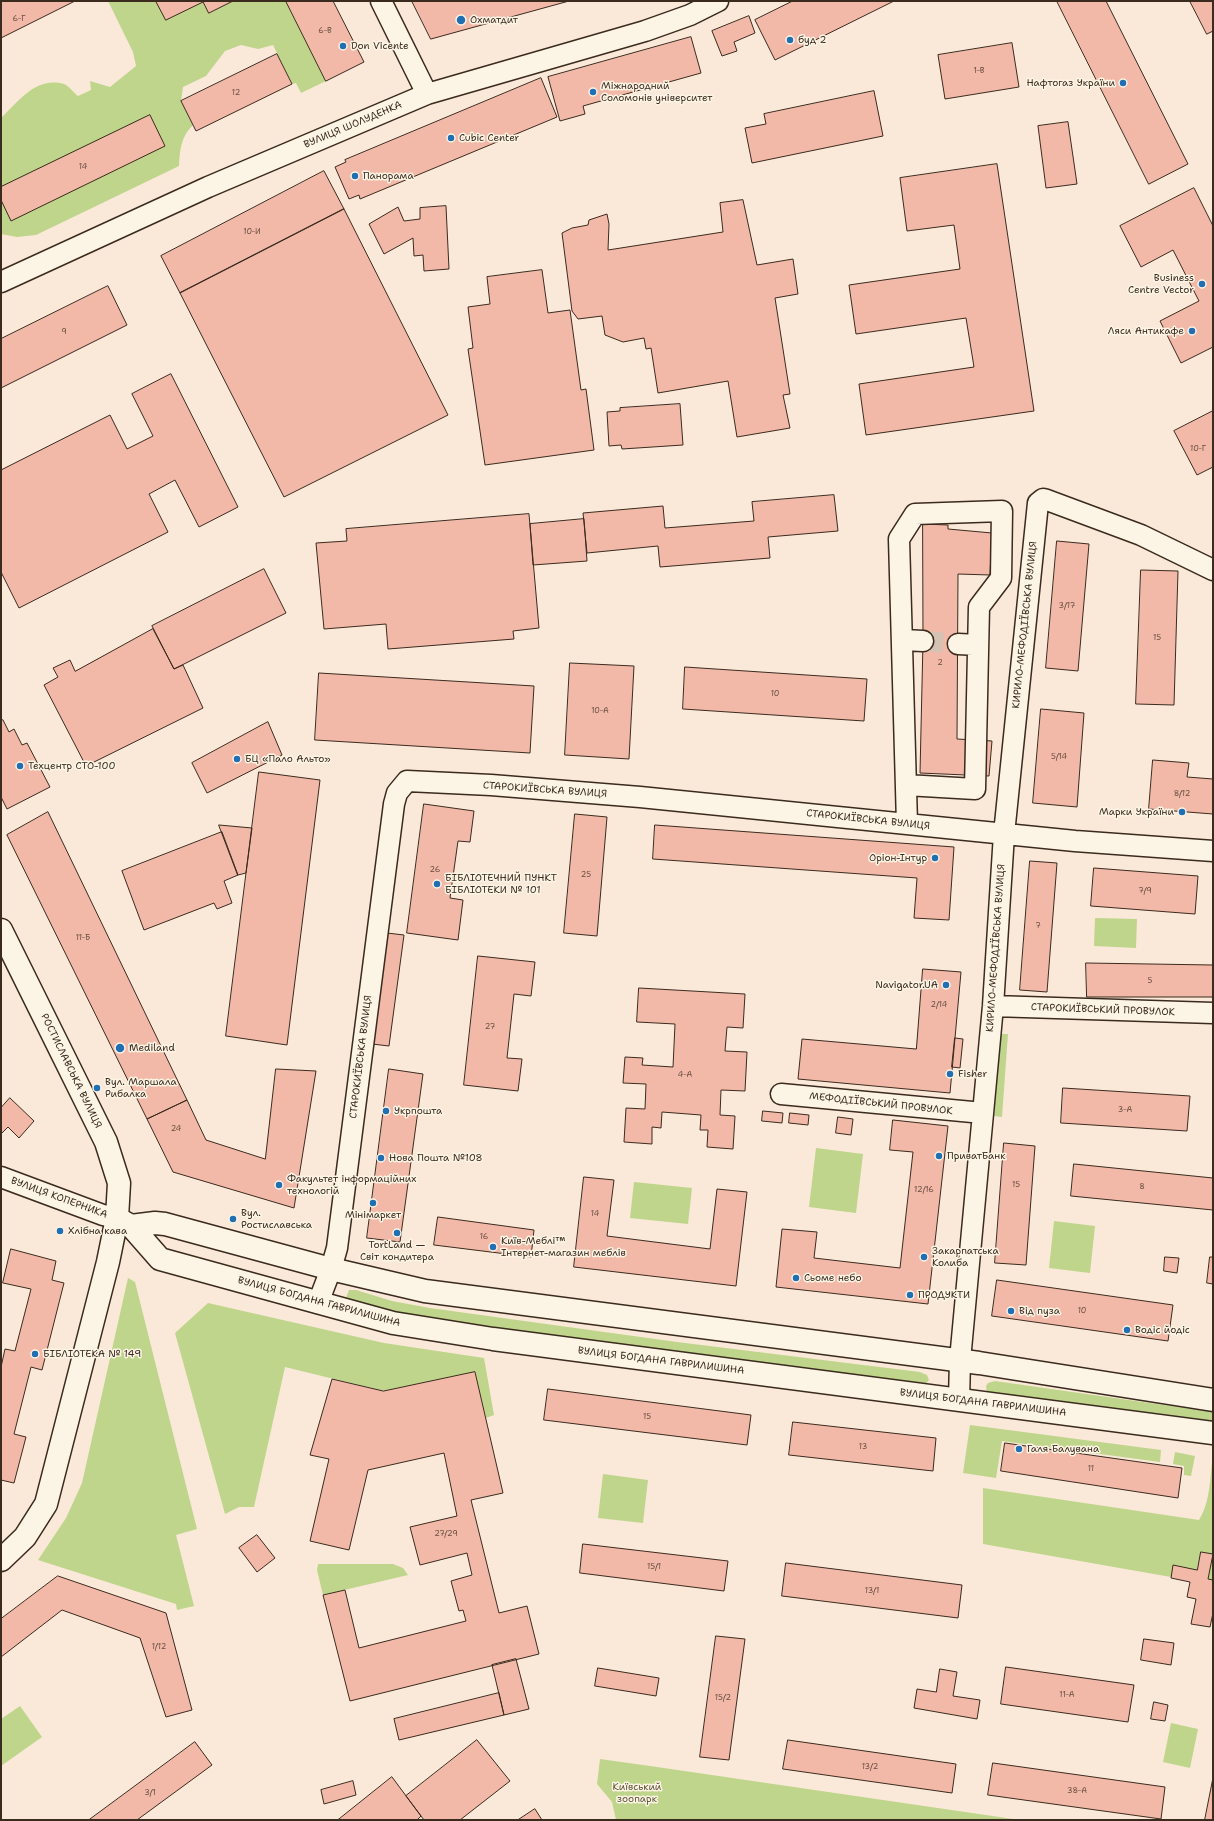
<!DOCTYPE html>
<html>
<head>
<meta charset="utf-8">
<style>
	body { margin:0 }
	#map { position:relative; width:1214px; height:1821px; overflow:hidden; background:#fae9d9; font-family:"Shantell Sans",sans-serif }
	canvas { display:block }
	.frame { position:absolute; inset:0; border:2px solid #3b2a1e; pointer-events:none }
</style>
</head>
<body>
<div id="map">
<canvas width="1214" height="1821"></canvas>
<div class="frame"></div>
</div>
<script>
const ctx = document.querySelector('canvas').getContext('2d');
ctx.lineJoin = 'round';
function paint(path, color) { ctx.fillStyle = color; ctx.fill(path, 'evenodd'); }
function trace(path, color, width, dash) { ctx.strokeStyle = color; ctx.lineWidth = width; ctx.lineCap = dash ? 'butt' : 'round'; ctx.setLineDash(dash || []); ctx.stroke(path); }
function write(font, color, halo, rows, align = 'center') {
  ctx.font = font + ' "Shantell Sans",sans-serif'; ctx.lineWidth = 3; ctx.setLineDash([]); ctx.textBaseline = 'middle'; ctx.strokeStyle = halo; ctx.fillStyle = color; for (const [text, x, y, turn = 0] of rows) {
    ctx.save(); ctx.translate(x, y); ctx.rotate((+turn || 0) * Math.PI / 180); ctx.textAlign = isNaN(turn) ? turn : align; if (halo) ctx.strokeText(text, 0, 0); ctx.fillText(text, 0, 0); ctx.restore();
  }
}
const green = new Path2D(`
	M 108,1 L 286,1 L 326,81 L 301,93 L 296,83 L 292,84 L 273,45 L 258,49 L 241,45 L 225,51 L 206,76 L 183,87 L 181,101 L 193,125 C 181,137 180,149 179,166 L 36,235 L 17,237 L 1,234 L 1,118 C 19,101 36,76 64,84 C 68,85 74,93 78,96 L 91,90 L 90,81 L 110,87 L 136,66 L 133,52 Z
	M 1095,918 L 1137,919 L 1136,948 L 1094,946 Z
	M 1000,1034 L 1008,1034 L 1002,1117 L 994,1116 Z
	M 816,1148 L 863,1154 L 856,1213 L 809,1207 Z
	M 634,1182 L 692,1188 L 688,1224 L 630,1218 Z
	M 1054,1221 L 1095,1226 L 1090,1273 L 1049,1268 Z
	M 128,1278 L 135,1282 L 197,1529 L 176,1535 L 194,1606 L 177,1610 L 176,1604 L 38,1560 L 66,1518 L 82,1483 Z
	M 349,1290 L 356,1290 L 392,1301 L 430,1308 L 677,1342 L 920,1372 L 927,1375 L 929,1380 L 924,1386 L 434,1326 L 356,1308 L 346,1298 Z
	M 208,1303 L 384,1343 L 484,1358 L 494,1415 L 486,1418 L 475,1372 L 383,1391 L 285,1367 L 254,1507 L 239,1507 L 225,1514 L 175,1333 Z
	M 995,1381 L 1213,1412 L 1213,1427 L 987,1395 L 986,1386 L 988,1383 Z
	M 970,1425 L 1161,1450 L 1160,1462 L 1002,1441 L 996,1478 L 963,1473 Z
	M 1175,1452 L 1195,1456 L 1191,1476 L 1184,1475 L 1184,1466 L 1173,1464 Z
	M 1213,1454 L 1213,1580 L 1208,1579 L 1212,1554 L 1201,1552 L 1197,1570 L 1171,1577 L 983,1544 L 983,1488 L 1199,1520 C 1211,1501 1210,1475 1213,1454 Z
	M 603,1474 L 648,1480 L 643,1523 L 598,1518 Z
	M 318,1564 L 393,1564 L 403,1568 L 408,1575 L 323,1595 L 317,1570 Z
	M 20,1706 L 42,1737 L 1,1766 L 1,1719 Z
	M 1171,1723 L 1198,1729 L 1190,1768 L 1163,1762 Z
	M 600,1759 L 657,1767 L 1020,1820 L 616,1820 L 612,1802 L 597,1784 Z`);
const building = new Path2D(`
	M 1,1 L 75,1 L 1,38 Z
	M 156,1 L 203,1 L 203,2 L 166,20 Z
	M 203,1 L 233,1 L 209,13 Z
	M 286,1 L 333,1 L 364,62 L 326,81 Z
	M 412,1 L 569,1 L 431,39 Z
	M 793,1 L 894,1 L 775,60 L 755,20 Z
	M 1057,1 L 1106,1 L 1188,164 L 1149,184 Z
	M 1190,1 L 1213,1 L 1213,31 L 1207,34 Z
	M 749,16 L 755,33 L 734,42 L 737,51 L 722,56 L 712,31 Z
	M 691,37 L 701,73 L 583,106 L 585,114 L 560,121 L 548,77 Z
	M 1012,43 L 1019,87 L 945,99 L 938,55 Z
	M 277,54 L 292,84 L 196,131 L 181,101 Z
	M 541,78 L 557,117 L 360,199 L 359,195 L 349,199 L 335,167 L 346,162 L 345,160 Z
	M 874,91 L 883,136 L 752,163 L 745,128 L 766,124 L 764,114 Z
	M 150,115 L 165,146 L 11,221 L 1,200 L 1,187 Z
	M 1068,122 L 1077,184 L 1046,188 L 1038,126 Z
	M 997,164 L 1034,411 L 866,435 L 859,384 L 974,367 L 966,318 L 856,334 L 849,285 L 960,269 L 954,225 L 907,231 L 900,178 Z
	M 324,171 L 344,209 L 180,293 L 161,256 Z
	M 1194,188 L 1213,226 L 1213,347 L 1181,363 L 1160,321 L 1199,301 L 1173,250 L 1141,267 L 1120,226 Z
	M 743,200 L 757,265 L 793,259 L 798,294 L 775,298 L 790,394 L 783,395 L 790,428 L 737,437 L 728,381 L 658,393 L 651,348 L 646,349 L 644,338 L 623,342 L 605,335 L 602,316 L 578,319 L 572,311 L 562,233 L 572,228 L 588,225 L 589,220 L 607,214 L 609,224 L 608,250 L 723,232 L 720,203 Z
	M 446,206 L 449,269 L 424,271 L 423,255 L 414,256 L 413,238 L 384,254 L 369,224 L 398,207 L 404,221 L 420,219 L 420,208 Z
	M 344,209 L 448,415 L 284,497 L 180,293 Z
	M 542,270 L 548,313 L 570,310 L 581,390 L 586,389 L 594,450 L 485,465 L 468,349 L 473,348 L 468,307 L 490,304 L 487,277 Z
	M 108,286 L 127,325 L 1,388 L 1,339 Z
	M 171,374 L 238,507 L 199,527 L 175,480 L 149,494 L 168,532 L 19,608 L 1,572 L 1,470 L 110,415 L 127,449 L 153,436 L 132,394 Z
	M 680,404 L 683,445 L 622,449 L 621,445 L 609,446 L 607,412 L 620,411 L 620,408 Z
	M 1213,411 L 1213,467 L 1197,475 L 1174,431 Z
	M 834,495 L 838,531 L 768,537 L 770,558 L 660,567 L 658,546 L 587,553 L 583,513 L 663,506 L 665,528 L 754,521 L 752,502 Z
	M 529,514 L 539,628 L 513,631 L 514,639 L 388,649 L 386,624 L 324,629 L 316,543 L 347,541 L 346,529 Z
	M 584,519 L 587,561 L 533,565 L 530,524 Z
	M 923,524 L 948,525 L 948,529 L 992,533 L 990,575 L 958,574 L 957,739 L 992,741 L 989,776 L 920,773 L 923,641 Z
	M 1057,541 L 1089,544 L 1078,671 L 1046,668 Z
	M 264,569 L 286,613 L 174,669 L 152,626 Z
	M 1141,570 L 1178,571 L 1174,705 L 1136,704 Z
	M 153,629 L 174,669 L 183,665 L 203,708 L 86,766 L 44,685 L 58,677 L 53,668 L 70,660 L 75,671 Z
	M 570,663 L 634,666 L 629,759 L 565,755 Z
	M 685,667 L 867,679 L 864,721 L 683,709 Z
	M 319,673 L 534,686 L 530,753 L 315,740 Z
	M 1041,709 L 1084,713 L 1077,807 L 1033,803 Z
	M 3,720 L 9,732 L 14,729 L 22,745 L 27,743 L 50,787 L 7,809 L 1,797 L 1,721 Z
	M 268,722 L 282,755 L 207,793 L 192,763 Z
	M 1153,760 L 1189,763 L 1187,777 L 1213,779 L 1213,814 L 1149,809 Z
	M 259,772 L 320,780 L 287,1045 L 226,1036 Z
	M 424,804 L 474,811 L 470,842 L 458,841 L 450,898 L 463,900 L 458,940 L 407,933 Z
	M 48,812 L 187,1100 L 147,1119 L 7,835 Z
	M 575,814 L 607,817 L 597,936 L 564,933 Z
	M 219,825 L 252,828 L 246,873 L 238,875 Z
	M 655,825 L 954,847 L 949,920 L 914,918 L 917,878 L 653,859 Z
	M 222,832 L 238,875 L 224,881 L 232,903 L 217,909 L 214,903 L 144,930 L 122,871 Z
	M 1030,861 L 1057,863 L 1047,992 L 1020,990 Z
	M 1094,868 L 1198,876 L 1195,914 L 1091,906 Z
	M 387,933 L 404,935 L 389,1046 L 372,1044 Z
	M 478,956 L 535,962 L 531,996 L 514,994 L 507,1058 L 522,1059 L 518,1091 L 464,1085 Z
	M 1086,963 L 1213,965 L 1213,997 L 1087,997 Z
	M 923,969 L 961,972 L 950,1093 L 798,1079 L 802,1039 L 916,1049 Z
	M 639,988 L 745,994 L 743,1028 L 727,1027 L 725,1051 L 747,1052 L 745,1091 L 721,1090 L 720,1115 L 735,1116 L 733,1149 L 707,1147 L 708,1130 L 700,1130 L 701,1115 L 662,1112 L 661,1128 L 652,1127 L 652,1144 L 624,1142 L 626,1108 L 645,1109 L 646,1084 L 623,1083 L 625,1057 L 643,1058 L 642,1065 L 673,1067 L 675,1024 L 637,1022 Z
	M 955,1038 L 963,1039 L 960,1068 L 952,1067 Z
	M 276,1069 L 316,1071 L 294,1208 L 173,1172 L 147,1119 L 187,1100 L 206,1140 L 265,1159 Z
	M 389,1069 L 423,1074 L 400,1242 L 367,1238 Z
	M 1063,1088 L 1190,1096 L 1187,1131 L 1061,1123 Z
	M 10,1098 L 34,1121 L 19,1138 L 8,1127 L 1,1134 L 1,1108 Z
	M 763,1111 L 783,1113 L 782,1123 L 762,1121 Z
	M 790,1113 L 809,1115 L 808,1125 L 789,1123 Z
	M 838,1117 L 853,1119 L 851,1135 L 836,1133 Z
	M 893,1120 L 948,1126 L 928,1304 L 776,1287 L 782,1229 L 817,1232 L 814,1258 L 900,1268 L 913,1152 L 890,1150 Z
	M 1004,1143 L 1035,1146 L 1026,1265 L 995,1263 Z
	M 1074,1164 L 1213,1178 L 1213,1210 L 1071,1196 Z
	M 584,1177 L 614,1180 L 607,1236 L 710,1249 L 717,1189 L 747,1192 L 736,1286 L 574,1267 Z
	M 438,1217 L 534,1230 L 531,1257 L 434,1245 Z
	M 11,1249 L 56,1261 L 52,1280 L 64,1283 L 42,1370 L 31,1367 L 14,1434 L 26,1437 L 14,1483 L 1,1480 L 1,1367 L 5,1349 L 15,1351 L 31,1289 L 3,1283 Z
	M 1165,1257 L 1179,1258 L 1177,1273 L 1164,1271 Z
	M 1210,1257 L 1213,1257 L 1213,1284 L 1207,1283 Z
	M 997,1280 L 1173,1305 L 1168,1341 L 992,1316 Z
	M 475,1372 L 503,1493 L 471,1500 L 499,1613 L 527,1606 L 539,1654 L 350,1701 L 323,1595 L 345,1590 L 359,1648 L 466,1621 L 463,1610 L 459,1611 L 451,1581 L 472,1575 L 467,1553 L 420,1565 L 410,1527 L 457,1516 L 444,1453 L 368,1470 L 349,1550 L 310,1541 L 329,1459 L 310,1455 L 332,1379 L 383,1391 Z
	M 548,1389 L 751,1415 L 747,1445 L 544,1420 Z
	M 793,1422 L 936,1438 L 933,1471 L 789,1455 Z
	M 1005,1443 L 1182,1468 L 1178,1498 L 1001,1471 Z
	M 257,1535 L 275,1558 L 257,1572 L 239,1548 Z
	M 583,1544 L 728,1561 L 724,1591 L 580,1573 Z
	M 1201,1552 L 1213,1554 L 1208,1579 L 1213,1580 L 1213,1613 L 1210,1627 L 1191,1624 L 1196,1599 L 1187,1597 L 1190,1582 L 1171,1578 L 1173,1565 L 1197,1570 Z
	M 786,1563 L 962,1585 L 958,1618 L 782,1596 Z
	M 58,1576 L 166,1613 L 192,1710 L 166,1717 L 140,1638 L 62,1610 L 1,1657 L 1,1619 Z
	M 716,1636 L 745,1639 L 729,1760 L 700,1757 Z
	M 1144,1639 L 1174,1643 L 1171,1665 L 1141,1660 Z
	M 516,1659 L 529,1709 L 504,1715 L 492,1665 Z
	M 1006,1667 L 1134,1685 L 1128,1722 L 1001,1704 Z
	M 598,1668 L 659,1678 L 656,1696 L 595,1686 Z
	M 940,1669 L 957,1672 L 953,1696 L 980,1700 L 977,1719 L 914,1708 L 917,1689 L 936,1692 Z
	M 499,1693 L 504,1715 L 399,1740 L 394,1719 Z
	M 1154,1702 L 1168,1705 L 1165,1721 L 1151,1719 Z
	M 477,1740 L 510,1781 L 460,1820 L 424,1820 L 406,1796 Z
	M 788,1740 L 956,1764 L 952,1793 L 783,1769 Z
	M 195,1742 L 212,1765 L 137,1820 L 89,1820 Z
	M 993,1763 L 1165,1787 L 1161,1819 L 988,1795 Z
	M 392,1777 L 421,1816 L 417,1820 L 338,1820 Z
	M 1213,1778 L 1213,1820 L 1205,1820 Z
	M 353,1781 L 356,1795 L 324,1804 L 321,1790 Z
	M 535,1809 L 542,1820 L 518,1820 Z`);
const minorTunnel = new Path2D(`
	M 923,641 L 958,644`);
const minor = new Path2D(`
	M 381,1 L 427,94
	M 1,282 L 208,187 L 427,94 L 645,31 L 690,15 L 718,1
	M 903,640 L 923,641
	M 958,644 L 978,645
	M 906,785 L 975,789 L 979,607 L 1001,578 L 1002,511 L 915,514 L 899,539 L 907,824
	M 993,1006 L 1213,1013
	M 781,1094 L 983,1113
	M 1,1177 L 103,1215 L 117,1218
	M 318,1303 L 331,1269 L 337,1248 L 394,804 L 397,793 L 407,781 L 491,785 L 640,797 L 1075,841 L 1213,851
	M 959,1400 L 960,1360 L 993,1006 L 1004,834 L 1038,503 L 1043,499 L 1047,500 L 1141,535 L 1213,570`);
const tertiary = new Path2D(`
	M 1,930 L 106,1142 L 119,1183 L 117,1218 L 108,1262 L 46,1504 L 25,1537 L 1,1560
	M 117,1218 L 131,1226 L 160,1259 L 393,1323 L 493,1339 L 1213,1433
	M 131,1226 L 155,1223 L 165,1224 L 331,1269 L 425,1291 L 979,1363 L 1213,1400`);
const markers = [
	[461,20,5,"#1f6fb2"],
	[790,40,4,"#1f6fb2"],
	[343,46,4,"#1f6fb2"],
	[1123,83,4,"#1f6fb2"],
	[593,92,4,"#1f6fb2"],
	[451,138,4,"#1f6fb2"],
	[355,176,4,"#1f6fb2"],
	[1202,284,4,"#1f6fb2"],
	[1192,331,4,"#1f6fb2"],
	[237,759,4,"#1f6fb2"],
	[20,766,4,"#1f6fb2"],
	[1182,812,4,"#1f6fb2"],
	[935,858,4,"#1f6fb2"],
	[437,884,4,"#1f6fb2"],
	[946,985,4,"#1f6fb2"],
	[120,1048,5,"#1f6fb2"],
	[950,1074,4,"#1f6fb2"],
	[97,1088,4,"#1f6fb2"],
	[386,1111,4,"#1f6fb2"],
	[939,1156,4,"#1f6fb2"],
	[381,1158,4,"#1f6fb2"],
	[279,1185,4,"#1f6fb2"],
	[373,1203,4,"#1f6fb2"],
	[233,1219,4,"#1f6fb2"],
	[60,1231,4,"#1f6fb2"],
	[397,1233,4,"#1f6fb2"],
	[493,1247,4,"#1f6fb2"],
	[924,1257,4,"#1f6fb2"],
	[796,1278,4,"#1f6fb2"],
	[910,1295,4,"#1f6fb2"],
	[1011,1311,4,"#1f6fb2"],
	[1127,1330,4,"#1f6fb2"],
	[35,1354,4,"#1f6fb2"],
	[1019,1449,4,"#1f6fb2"]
];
const numberNames = [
	["6-Г",19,19],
	["6-В",325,31],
	["1-В",979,71],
	["12",236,93],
	["14",83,167],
	["10-И",252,232],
	["9",64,332],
	["10-Г",1198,449],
	["3/17",1067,606],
	["15",1157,638],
	["2",940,663],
	["10",775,694],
	["10-А",600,711],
	["5/14",1059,757],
	["8/12",1182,794],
	["26",435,870],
	["25",586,875],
	["7/9",1145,891],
	["7",1038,926],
	["11-Б",83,938],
	["5",1150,981],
	["2/14",939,1005],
	["27",490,1027],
	["4-А",685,1075],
	["3-А",1125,1110],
	["24",176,1129],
	["15",1016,1185],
	["8",1142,1187],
	["12/16",924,1190],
	["14",595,1214],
	["16",484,1237],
	["10",1082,1311],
	["15",647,1417],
	["13",863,1447],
	["11",1091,1469],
	["27/29",446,1534],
	["15/1",654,1567],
	["13/1",872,1591],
	["1/12",159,1647],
	["11-А",1067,1695],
	["15/2",723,1698],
	["13/2",870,1767],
	["38-А",1077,1791],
	["3/1",150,1793]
];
const poiNames = [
	["Охматдит",470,20],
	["буд 2",798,40],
	["Don Vicente",351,46],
	["Нафтогаз України",1115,83,"right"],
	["Міжнародний",601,86],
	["Соломонів університет",601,98],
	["Cubic Center",459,138],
	["Панорама",363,176],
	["Business",1194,278,"right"],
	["Centre Vector",1194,290,"right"],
	["Ляси Антикафе",1184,331,"right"],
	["БЦ «Пало Альто»",245,759],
	["Техцентр СТО-100",28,766],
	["Марки України",1174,812,"right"],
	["Оріон-Інтур",927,858,"right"],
	["БІБЛІОТЕЧНИЙ ПУНКТ",445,878],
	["БІБЛІОТЕКИ № 101",445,890],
	["Navigator.UA",938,985,"right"],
	["Mediland",129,1048],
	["Fisher",958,1074],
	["Вул. Маршала",105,1082],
	["Рибалка",105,1094],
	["Укрпошта",394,1111],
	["ПриватБанк",947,1156],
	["Нова Пошта №108",389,1158],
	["Факультет інформаційних",287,1179],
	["технологій",287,1191],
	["Вул.",241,1213],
	["Ростиславська",241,1225],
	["Мінімаркет",373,1215,"center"],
	["Хлібна кава",68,1231],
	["Київ-Меблі™",501,1241],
	["Інтернет-магазин меблів",501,1253],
	["TortLand —",397,1245,"center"],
	["Світ кондитера",397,1257,"center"],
	["Закарпатська",932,1251],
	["Колиба",932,1263],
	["Сьоме небо",804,1278],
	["ПРОДУКТИ",918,1295],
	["Від пуза",1019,1311],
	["Водіс йодіс",1135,1330],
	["БІБЛІОТЕКА № 149",43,1354],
	["Галя Балувана",1027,1449]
];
const streetNames = [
	["ВУЛИЦЯ ШОЛУДЕНКА",353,125,-23],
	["КИРИЛО-МЕФОДІЇВСЬКА ВУЛИЦЯ",1025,625,-84],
	["СТАРОКИЇВСЬКА ВУЛИЦЯ",545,790,4],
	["СТАРОКИЇВСЬКА ВУЛИЦЯ",868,820,6],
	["КИРИЛО-МЕФОДІЇВСЬКА ВУЛИЦЯ",996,948,-86],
	["СТАРОКИЇВСЬКИЙ ПРОВУЛОК",1103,1010,2],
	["СТАРОКИЇВСЬКА ВУЛИЦЯ",361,1057,-83],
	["РОСТИСЛАВСЬКА ВУЛИЦЯ",71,1071,64],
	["МЕФОДІЇВСЬКИЙ ПРОВУЛОК",881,1104,6],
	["ВУЛИЦЯ КОПЕРНИКА",59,1198,20],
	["ВУЛИЦЯ БОГДАНА ГАВРИЛИШИНА",319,1302,15],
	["ВУЛИЦЯ БОГДАНА ГАВРИЛИШИНА",661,1361,7],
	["ВУЛИЦЯ БОГДАНА ГАВРИЛИШИНА",983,1403,7]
];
const parkNames = [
	["Київський",637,1787],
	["зоопарк",637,1799]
];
paint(green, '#bfd58b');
paint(building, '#f2b9a8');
trace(building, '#3b2a1e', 1);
trace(minorTunnel, '#d4c3b4', 20, [20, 10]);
trace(minor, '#3b2a1e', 23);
trace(tertiary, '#3b2a1e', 25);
trace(minor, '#fcf5e5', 20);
trace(tertiary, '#fcf5e5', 22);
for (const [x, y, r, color] of markers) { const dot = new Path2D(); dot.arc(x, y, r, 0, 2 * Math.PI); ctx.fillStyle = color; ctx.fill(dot); trace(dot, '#fcf5e5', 1.5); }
write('8px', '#694e40', null, numberNames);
write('10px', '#3b2a1e', '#fcf5e5', poiNames, 'left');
write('10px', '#3b2a1e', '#fcf5e5', streetNames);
write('10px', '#5c5539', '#fcf5e5', parkNames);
</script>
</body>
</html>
